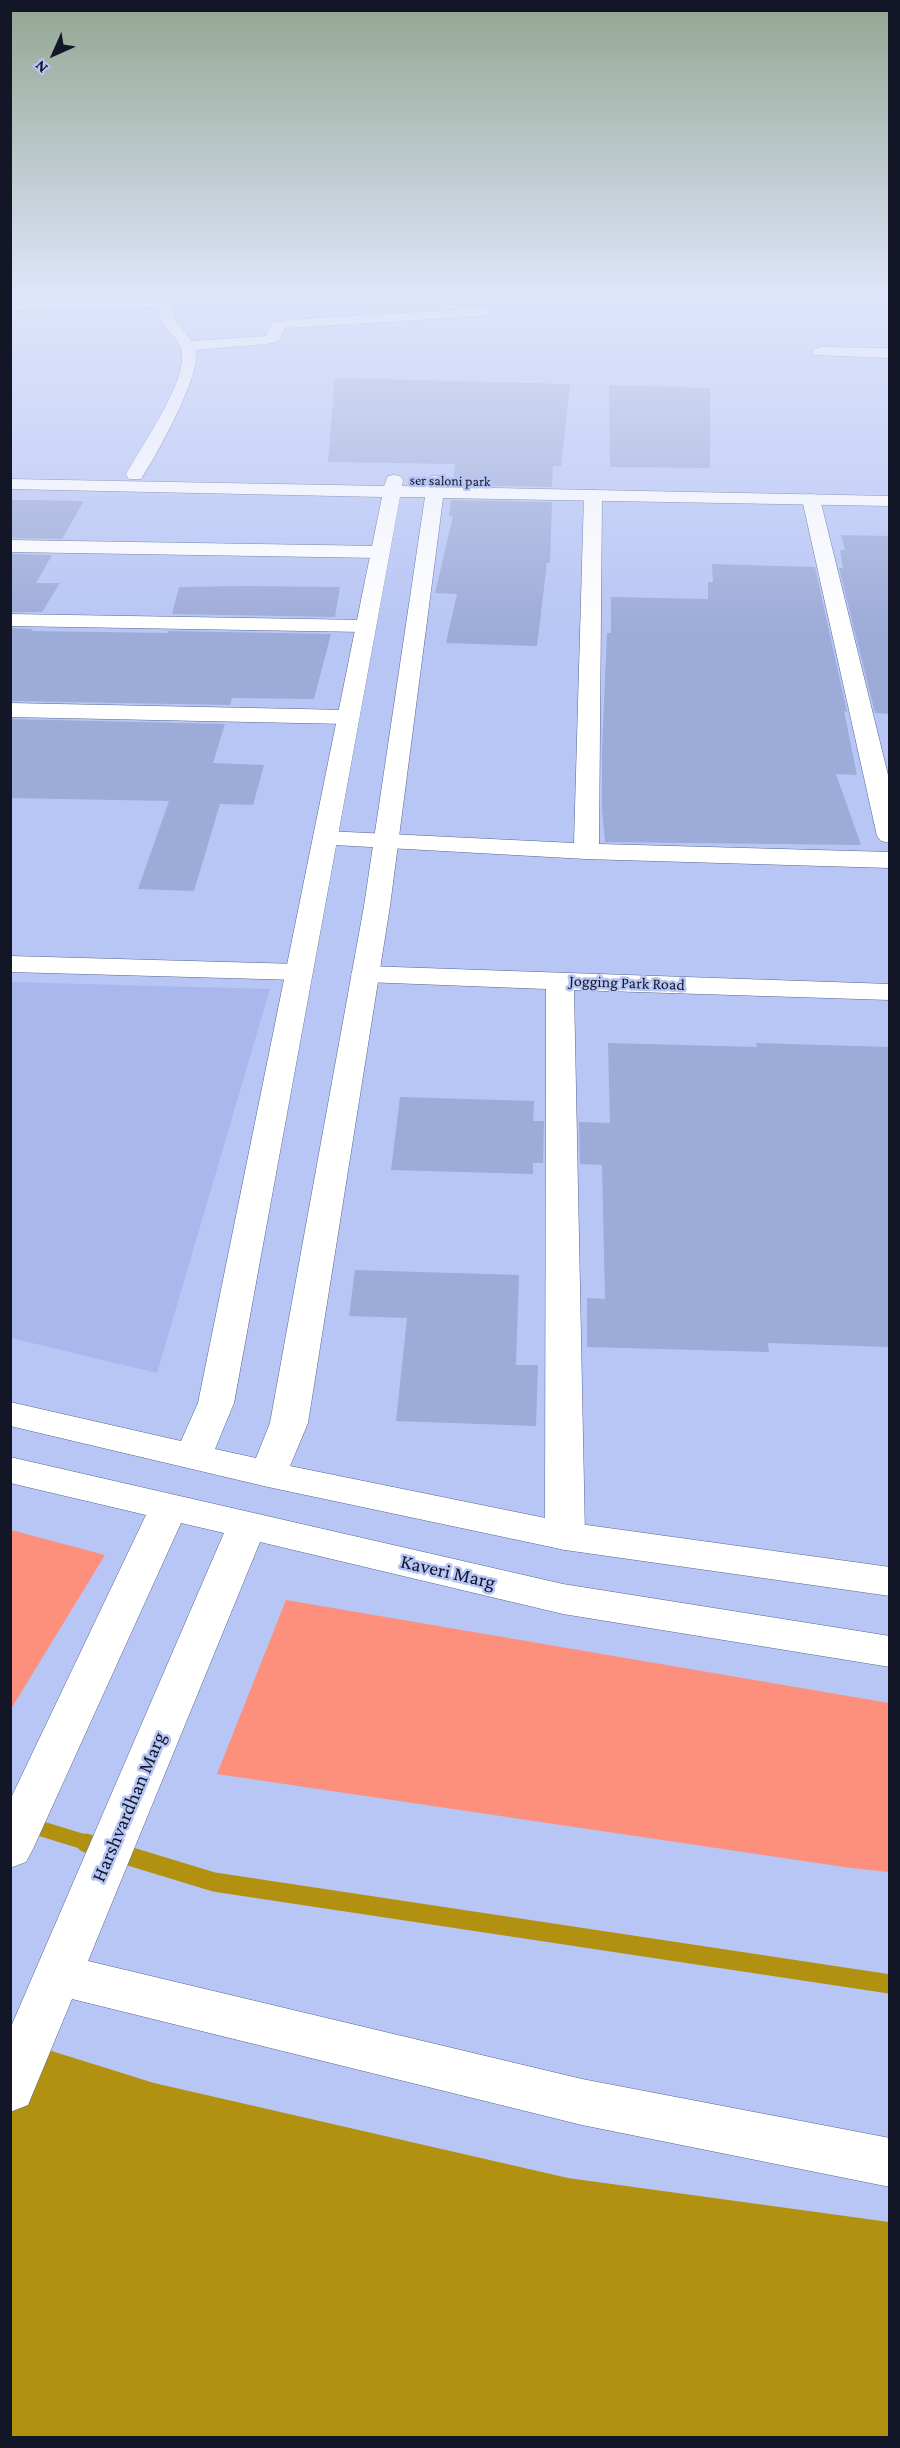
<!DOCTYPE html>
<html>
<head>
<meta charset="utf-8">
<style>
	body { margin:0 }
	#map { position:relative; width:900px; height:2448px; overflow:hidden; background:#b8c6f5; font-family:"Crimson Pro",serif }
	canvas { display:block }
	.frame { position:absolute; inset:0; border:12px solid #121627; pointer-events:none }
	.north { position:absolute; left:24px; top:24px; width:60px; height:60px; -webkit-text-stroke:4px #b8c6f5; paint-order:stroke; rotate:225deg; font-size:16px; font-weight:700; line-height:24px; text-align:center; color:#121627 }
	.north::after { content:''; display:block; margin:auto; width:21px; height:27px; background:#121627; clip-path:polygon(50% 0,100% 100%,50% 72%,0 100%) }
</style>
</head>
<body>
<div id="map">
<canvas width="900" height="2448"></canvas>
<div class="frame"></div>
<div class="north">N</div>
</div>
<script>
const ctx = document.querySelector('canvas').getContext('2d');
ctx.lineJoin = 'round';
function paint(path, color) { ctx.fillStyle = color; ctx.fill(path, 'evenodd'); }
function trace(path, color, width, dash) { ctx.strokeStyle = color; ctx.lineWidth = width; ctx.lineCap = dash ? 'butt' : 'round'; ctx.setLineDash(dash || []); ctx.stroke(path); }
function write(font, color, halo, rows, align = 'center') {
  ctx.font = font + ' "Crimson Pro",serif'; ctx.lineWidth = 5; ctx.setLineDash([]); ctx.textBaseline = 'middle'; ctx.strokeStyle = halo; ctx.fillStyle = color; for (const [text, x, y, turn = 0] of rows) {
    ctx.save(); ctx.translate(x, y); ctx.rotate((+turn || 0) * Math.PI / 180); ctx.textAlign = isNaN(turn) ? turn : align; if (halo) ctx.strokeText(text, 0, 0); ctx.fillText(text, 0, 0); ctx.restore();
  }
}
const built = new Path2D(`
	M 11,982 L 270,989 L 157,1373 L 11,1338 Z`);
const green = new Path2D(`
	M 11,1530 L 105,1555 L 11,1709 L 10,1530 Z
	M 286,1600 L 889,1703 L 889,1872 L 851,1868 L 217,1774 Z`);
const water = new Path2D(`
	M 10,2038 L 154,2083 L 568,2178 L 889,2222 L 889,2437 L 11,2437 Z`);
const streamFar1 = new Path2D(`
	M 29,1825 L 91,1844`);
const stream = new Path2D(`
	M 86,1843 L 214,1882 L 890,1984`);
const building = new Path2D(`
	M 335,378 L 570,384 L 561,466 L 553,466 L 552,487 L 453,485 L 455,464 L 328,462 Z
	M 609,385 L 710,388 L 710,468 L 610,467 Z
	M 10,500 L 33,500 L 84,501 L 62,539 L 10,538 Z
	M 451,500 L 552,502 L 550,563 L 547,563 L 537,646 L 446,643 L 457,594 L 435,593 L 453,516 L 449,516 Z
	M 841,535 L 890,536 L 890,714 L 875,713 L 839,568 L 843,568 L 840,550 L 845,550 Z
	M 10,554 L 52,555 L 36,583 L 60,583 L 42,612 L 10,612 Z
	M 712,564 L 815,567 L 847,712 L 844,711 L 857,775 L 836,774 L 861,845 L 605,842 L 602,809 L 602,749 L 607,633 L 611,633 L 611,597 L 708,599 L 708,582 L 713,582 Z
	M 179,587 L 242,586 L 340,587 L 335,617 L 172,614 Z
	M 10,628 L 33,629 L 31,631 L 168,633 L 168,631 L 331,634 L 314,699 L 232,698 L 230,705 L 10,701 Z
	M 10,719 L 225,724 L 213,763 L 264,765 L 253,805 L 220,804 L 194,891 L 138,889 L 169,801 L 10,798 Z
	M 608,1043 L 757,1047 L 756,1043 L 890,1047 L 890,1347 L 768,1343 L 769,1352 L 587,1347 L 587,1298 L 605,1299 L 602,1165 L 580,1164 L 579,1122 L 610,1123 Z
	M 400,1097 L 534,1101 L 533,1121 L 544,1121 L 543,1163 L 533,1163 L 533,1174 L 391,1170 Z
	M 355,1270 L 519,1275 L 516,1365 L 538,1365 L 536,1426 L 396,1421 L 407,1318 L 349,1316 Z`);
const street = new Path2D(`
	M 219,289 L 251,289 L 244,293 L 172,305 L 174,319 L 192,341 L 266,336 L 272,323 L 286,320 L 484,308 L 491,312 L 484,316 L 286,328 L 284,329 L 279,341 L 267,344 L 196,350 C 202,373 156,457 141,479 L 129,479 L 126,475 C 141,446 185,385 182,354 C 181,335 157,328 158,307 L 10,311 L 10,303 L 149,300 Z
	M 881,289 L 890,289 L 890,295 Z
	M 820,347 L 890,348 L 890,358 L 815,355 L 812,352 L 815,349 Z
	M 593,490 L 599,491 L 602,495 L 599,844 L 890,852 L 890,868 L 586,859 L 317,844 L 313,839 L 317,834 L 326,831 L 574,843 L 584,495 L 587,491 Z
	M 811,494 L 817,495 L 820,499 L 890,783 L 890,843 L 881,841 L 877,836 L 802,499 L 805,495 Z
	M 10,540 L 380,546 L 387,548 L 390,552 L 387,556 L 380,558 L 10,552 Z
	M 10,614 L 365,620 L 372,622 L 375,626 L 372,630 L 365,632 L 10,626 Z
	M 10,703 L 347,710 L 355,712 L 358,717 L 355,722 L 347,724 L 10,717 Z
	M 10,956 L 298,964 L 308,966 L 312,972 L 308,978 L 298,980 L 10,972 Z
	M 365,966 L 890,984 L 890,1000 L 574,990 L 585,1536 L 579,1546 L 565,1550 L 551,1546 L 545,1536 L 546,989 L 365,982 L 355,980 L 351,974 L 355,968 Z`);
const secondary = new Path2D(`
	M 394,475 L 400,476 L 403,480 L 402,486 L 426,487 L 430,476 L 442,476 L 445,480 L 444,487 L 890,496 L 890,506 L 443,498 L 390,906 L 308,1423 L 290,1466 L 565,1522 L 890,1567 L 890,1596 L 565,1550 L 268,1487 L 10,1426 L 10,1402 L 181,1441 L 198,1403 L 382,497 L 10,489 L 10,479 L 384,486 L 388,476 ZM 400,497 L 425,497 L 364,906 L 270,1423 L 256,1458 L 215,1449 L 234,1403 Z
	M 10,1457 L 563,1584 L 890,1636 L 890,1667 L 563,1614 L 260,1542 L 88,1961 L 582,2079 L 890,2138 L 890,2187 L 582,2125 L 72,1999 L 28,2105 L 10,2112 L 10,2029 L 224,1533 L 181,1523 L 33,1849 L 26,1862 L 10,1868 L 10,1800 L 146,1515 L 10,1483 Z`);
const farStreetnames = [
	["ser saloni park",450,481,1]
];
const streetNames = [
	["Jogging Park Road",627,983,2]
];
const nearStreetnames = [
	["Kaveri Marg",448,1572,13],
	["Harshvardhan Marg",129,1807,-67]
];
paint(built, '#a9b8ec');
paint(green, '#fc907c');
paint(water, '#b29111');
trace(streamFar1, '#b29111', 15);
trace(stream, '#b29111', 19);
paint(building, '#9dabd8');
trace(street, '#58648e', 1);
trace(secondary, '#58648e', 1);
paint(street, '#fff');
paint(secondary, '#fff');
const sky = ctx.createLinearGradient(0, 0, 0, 632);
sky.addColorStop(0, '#92a692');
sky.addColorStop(0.46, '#dfe5fa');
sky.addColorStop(1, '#dfe5fa00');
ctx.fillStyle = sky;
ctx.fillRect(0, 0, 900, 632);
write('14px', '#121627', '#b8c6f5', farStreetnames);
write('16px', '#121627', '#b8c6f5', streetNames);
write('20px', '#121627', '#b8c6f5', nearStreetnames);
</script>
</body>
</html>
